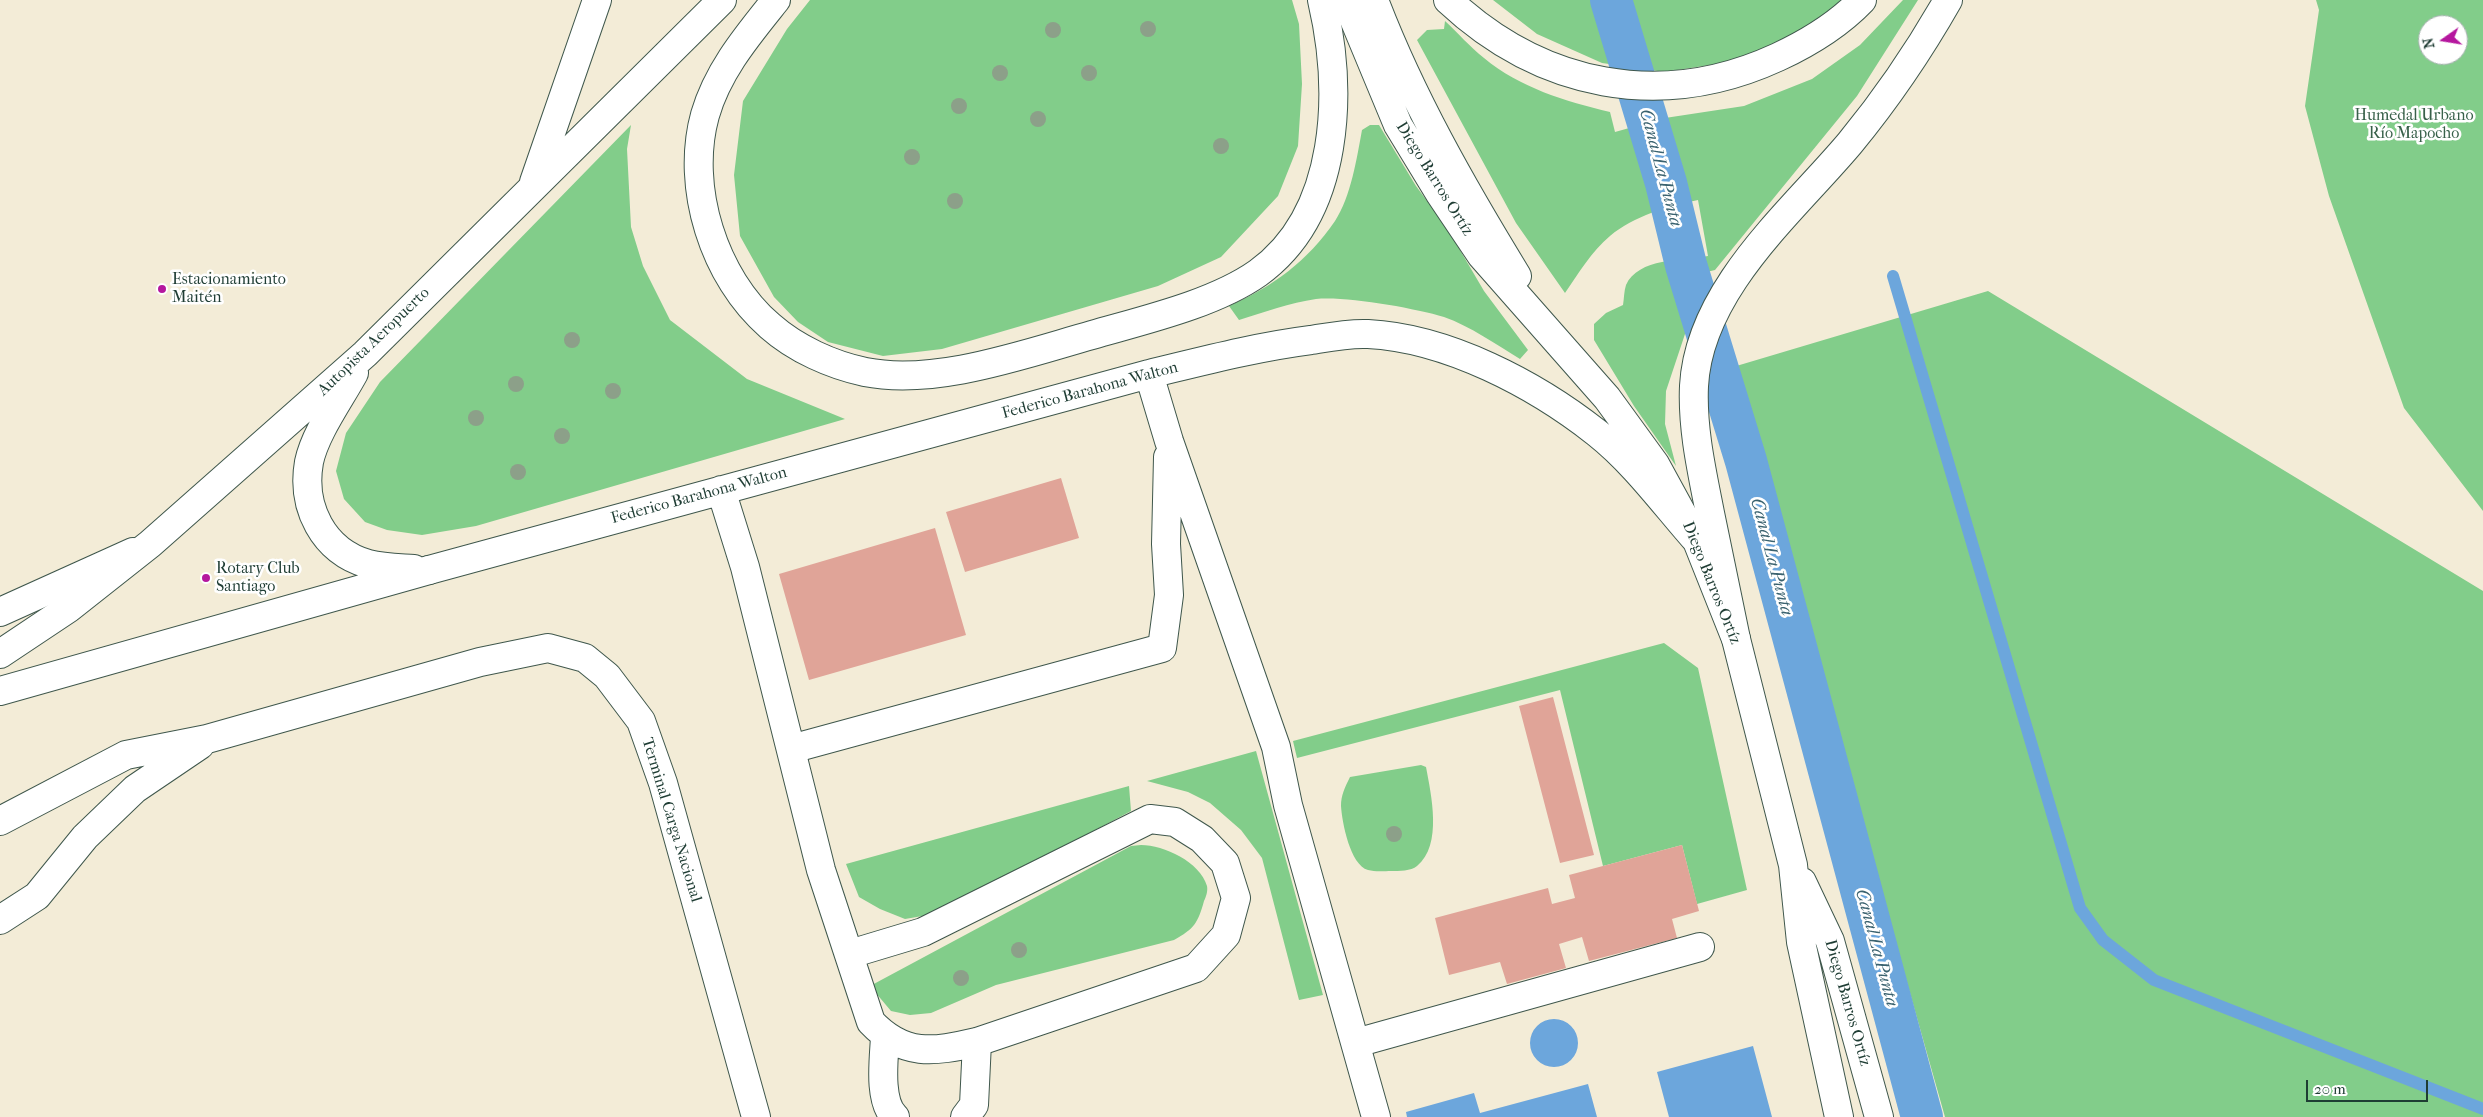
<!DOCTYPE html>
<html>
<head>
<meta charset="utf-8">
<style>
	body { margin:0 }
	#map { position:relative; width:2483px; height:1117px; overflow:hidden; background:#f3ecd7; font-family:"IM FELL French Canon",serif }
	canvas { display:block }
	.north { position:absolute; left:2418px; top:15px; width:50px; height:50px; box-sizing:border-box; background:#fff; border:1px solid #a5b1ae; border-radius:50%; rotate:257deg; font-size:14px; font-weight:700; line-height:20px; text-align:center; color:#1f3d34 }
	.north::after { content:''; display:block; margin:auto; width:18px; height:22px; background:#b5179e; clip-path:polygon(50% 0,100% 100%,50% 72%,0 100%) }
	.scale { position:absolute; left:2306px; top:1080px; width:122px; height:22px; box-sizing:border-box; border:2px solid #1f3d34; border-top:0; padding-left:6px; font-size:15px; line-height:18px; white-space:nowrap; color:#1f3d34; -webkit-text-stroke:4px #fff; paint-order:stroke }
</style>
</head>
<body>
<div id="map">
<canvas width="2483" height="1117"></canvas>
<div class="north">N</div>
<div class="scale">20 m</div>
</div>
<script>
const ctx = document.querySelector('canvas').getContext('2d');
ctx.lineJoin = 'round';
function paint(path, color) { ctx.fillStyle = color; ctx.fill(path, 'evenodd'); }
function trace(path, color, width, dash) { ctx.strokeStyle = color; ctx.lineWidth = width; ctx.lineCap = dash ? 'butt' : 'round'; ctx.setLineDash(dash || []); ctx.stroke(path); }
function write(font, color, halo, rows, align = 'center') {
  ctx.font = font + ' "IM FELL French Canon",serif'; ctx.lineWidth = 5; ctx.setLineDash([]); ctx.textBaseline = 'middle'; ctx.strokeStyle = halo; ctx.fillStyle = color; for (const [text, x, y, turn = 0] of rows) {
    ctx.save(); ctx.translate(x, y); ctx.rotate((+turn || 0) * Math.PI / 180); ctx.textAlign = isNaN(turn) ? turn : align; if (halo) ctx.strokeText(text, 0, 0); ctx.fillText(text, 0, 0); ctx.restore();
  }
}
const green = new Path2D(`
	M 810,0 L 1292,0 L 1299,24 L 1302,84 L 1298,146 L 1278,196 L 1221,257 L 1158,286 L 942,349 L 883,356 L 828,342 L 798,322 L 774,297 L 740,236 L 734,175 L 743,101 L 787,29 Z
	M 1493,0 L 1845,0 L 1841,5 L 1786,39 L 1735,61 L 1665,72 L 1602,63 L 1537,34 Z
	M 1903,0 L 1918,0 L 1857,96 L 1715,270 L 1682,278 L 1688,325 L 1666,391 L 1665,424 L 1676,466 L 1634,406 L 1594,340 L 1594,324 L 1606,313 L 1623,305 C 1624,299 1624,291 1626,285 C 1638,258 1683,260 1708,256 L 1698,200 C 1668,206 1634,216 1610,236 C 1592,251 1578,274 1565,293 L 1516,223 L 1417,40 L 1427,30 L 1444,29 L 1445,21 C 1458,33 1470,47 1484,58 C 1520,88 1565,101 1610,112 L 1615,132 L 1665,118 L 1744,106 L 1812,79 L 1860,45 Z
	M 2316,0 L 2483,0 L 2483,511 L 2404,408 L 2329,196 L 2305,106 L 2319,10 ZM 2428,25 L 2458,25 L 2458,55 L 2428,55 Z
	M 631,125 L 627,149 L 631,227 L 643,266 L 670,320 L 747,379 L 845,419 L 476,526 L 422,535 L 387,530 L 365,522 L 344,499 L 336,471 L 346,433 L 380,382 Z
	M 1370,125 L 1379,125 L 1416,186 L 1447,228 L 1484,291 L 1528,350 L 1520,359 C 1497,345 1470,326 1444,317 C 1414,308 1346,296 1316,299 C 1290,303 1264,312 1239,320 L 1229,306 C 1272,287 1308,261 1335,221 C 1351,197 1357,157 1362,130 Z
	M 1988,291 L 2483,591 L 2483,1117 L 1945,1117 L 1733,367 Z
	M 1664,643 L 1698,668 L 1747,890 L 1697,904 L 1682,845 L 1603,866 L 1560,690 L 1297,758 L 1293,741 Z
	M 1256,751 L 1323,995 L 1299,1000 L 1262,858 L 1241,830 L 1210,803 L 1188,792 L 1147,781 Z
	M 1421,765 L 1426,767 C 1431,794 1443,845 1417,866 C 1411,871 1399,871 1391,871 C 1385,871 1375,872 1368,870 C 1350,865 1342,822 1341,806 C 1341,795 1345,787 1350,777 Z
	M 1129,786 L 1131,811 L 940,913 L 905,919 L 880,909 L 859,897 L 846,864 Z
	M 1141,845 C 1164,845 1200,862 1207,886 C 1208,891 1206,897 1204,901 C 1198,923 1194,929 1174,940 L 996,985 L 931,1013 L 910,1015 L 891,1011 L 870,986 L 1131,846 Z`);
const water = new Path2D(`
	M1530 1043a24 24 0 1 1 48 0a24 24 0 1 1-48 0Z
	M 1753,1046 L 1772,1117 L 1669,1117 L 1657,1072 Z
	M 1588,1084 L 1597,1117 L 1407,1117 L 1406,1112 L 1474,1093 L 1480,1113 Z`);
const stream = new Path2D(`
	M 1893,276 L 2080,908 L 2103,940 L 2154,980 L 2483,1109`);
const canal = new Path2D(`
	M 1611,0 L 1666,183 L 1686,265 L 1746,461 L 1922,1117`);
const building = new Path2D(`
	M 1061,478 L 1079,538 L 965,572 L 946,512 Z
	M 935,528 L 966,635 L 809,680 L 779,574 Z
	M 1553,697 L 1594,855 L 1560,863 L 1519,706 Z
	M 1682,845 L 1699,911 L 1672,919 L 1677,938 L 1589,961 L 1582,937 L 1559,944 L 1566,968 L 1507,984 L 1500,962 L 1449,975 L 1435,918 L 1548,888 L 1552,904 L 1575,898 L 1569,875 Z`);
const minor = new Path2D(`
	M 1346,0 L 1398,125 L 1440,194 L 1481,255 L 1607,398 L 1655,464 L 1697,541 L 1736,639 L 1793,865 L 1801,942 L 1839,1117
	M 1374,0 C 1411,97 1463,188 1517,276
	M 1149,374 L 1169,441 L 1276,747 L 1288,805 L 1376,1117
	M 721,490 L 745,567 L 821,870 L 871,1022 C 904,1057 933,1052 977,1042 L 1196,968 L 1226,935 L 1236,898 L 1225,863 L 1202,839 L 1175,822 L 1150,819 L 923,932 L 850,954
	M 429,570 L 1149,374 C 1203,361 1256,347 1311,340 C 1329,337 1349,333 1368,334 C 1447,338 1535,384 1597,433 C 1635,463 1665,505 1697,541
	M 0,612 L 133,552
	M 791,749 L 1162,648 L 1169,595 L 1166,544 L 1168,457
	M 0,821 L 126,755 L 207,739 L 480,662 L 548,648 L 585,658 L 607,676 L 641,721 L 663,783 L 756,1117
	M 1802,882 L 1830,941 L 1879,1117
	M 0,920 L 37,896 L 85,837 L 135,789 L 200,745
	M 885,1037 C 884,1058 878,1101 895,1117
	M 1356,1043 L 1700,947
	M 965,1117 L 974,1105 L 977,1042`);
const highway = new Path2D(`
	M 776,0 C 748,35 718,70 705,115 C 685,187 714,278 770,326 C 796,349 832,365 865,372 C 936,386 1024,354 1092,335 C 1144,320 1214,304 1258,273 C 1341,213 1343,90 1322,0
	M 1448,0 C 1541,87 1661,111 1778,57 C 1808,43 1839,24 1862,0
	M 534,182 L 597,0
	M 354,373 C 340,399 315,433 309,462 C 301,507 323,551 368,564 C 383,568 399,568 414,569
	M 1736,639 C 1727,597 1719,555 1710,513 C 1702,472 1692,429 1694,386 C 1699,289 1792,212 1850,143 C 1887,98 1919,51 1948,0
	M 0,654 L 69,608 L 150,544 L 365,354 L 722,0
	M 0,691 L 429,570`);
const trees = [
	[1148,29],
	[1053,30],
	[1000,73],
	[1089,73],
	[959,106],
	[1038,119],
	[1221,146],
	[912,157],
	[955,201],
	[572,340],
	[516,384],
	[613,391],
	[476,418],
	[562,436],
	[518,472],
	[1394,834],
	[1019,950],
	[961,978]
];
const markers = [
	[162,289,5,"#b5179e"],
	[206,578,5,"#b5179e"]
];
const parkNames = [
	["Humedal Urbano",2414,116],
	["Río Mapocho",2414,134]
];
const streetNames = [
	["Diego Barros Ortíz",1434,179,58],
	["Autopista Aeropuerto",374,342,-44],
	["Federico Barahona Walton",1090,391,-15],
	["Federico Barahona Walton",699,496,-15],
	["Diego Barros Ortíz",1711,583,68],
	["Terminal Carga Nacional",671,820,73],
	["Diego Barros Ortíz",1847,1003,74]
];
const poiNames = [
	["Estacionamiento",172,280],
	["Maitén",172,298],
	["Rotary Club",216,569],
	["Santiago",216,587]
];
const waterNames = [
	["Canal La Punta",1660,168,75],
	["Canal La Punta",1771,557,75],
	["Canal La Punta",1876,948,75]
];
paint(green, '#82cd8a');
paint(water, '#6ca6dc');
trace(stream, '#6ca6dc', 12);
trace(canal, '#6ca6dc', 42);
paint(building, '#e0a498');
trace(minor, '#3f574c', 30);
trace(highway, '#3f574c', 30);
trace(minor, '#fff', 28);
trace(highway, '#fff', 28);
ctx.fillStyle = '#8ca089';
for (const [x, y] of trees) { ctx.beginPath(); ctx.arc(x, y, 8, 0, 2 * Math.PI); ctx.fill(); }
for (const [x, y, r, color] of markers) { const dot = new Path2D(); dot.arc(x, y, r, 0, 2 * Math.PI); ctx.fillStyle = color; ctx.fill(dot); trace(dot, '#fff', 2); }
write('16px', '#38614a', '#fff', parkNames);
write('16px', '#1f3d34', '#fff', streetNames);
write('16px', '#1f3d34', '#fff', poiNames, 'left');
write('italic 18px', '#3a626f', '#fff', waterNames);
</script>
</body>
</html>
